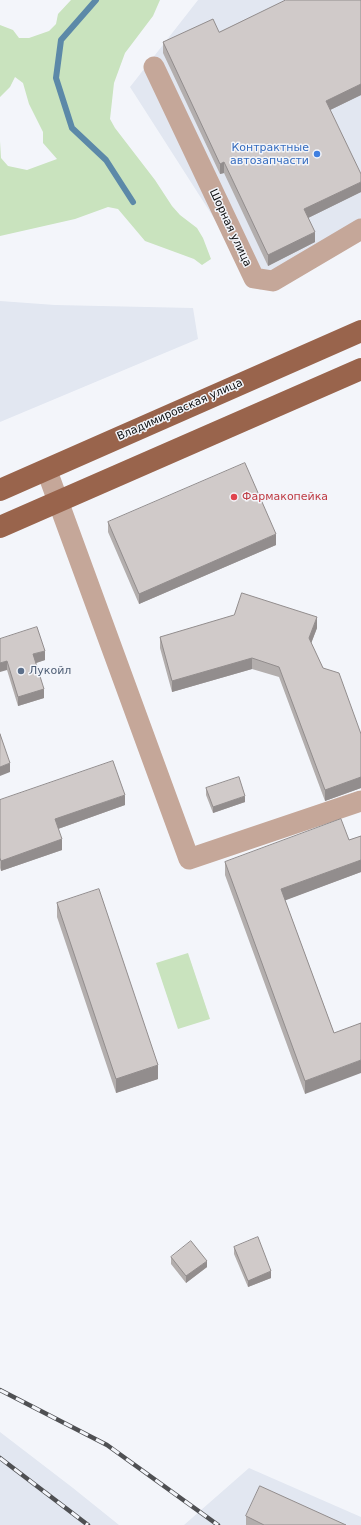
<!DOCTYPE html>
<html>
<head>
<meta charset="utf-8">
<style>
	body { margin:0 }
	canvas { display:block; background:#f3f5fa }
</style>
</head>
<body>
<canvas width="361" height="1525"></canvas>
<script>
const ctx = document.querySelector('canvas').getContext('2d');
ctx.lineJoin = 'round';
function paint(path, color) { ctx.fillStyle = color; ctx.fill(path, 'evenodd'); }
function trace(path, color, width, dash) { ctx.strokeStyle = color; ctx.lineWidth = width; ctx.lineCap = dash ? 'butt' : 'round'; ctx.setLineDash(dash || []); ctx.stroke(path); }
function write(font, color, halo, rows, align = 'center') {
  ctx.font = font + ' "DejaVu Sans",sans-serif'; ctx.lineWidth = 3; ctx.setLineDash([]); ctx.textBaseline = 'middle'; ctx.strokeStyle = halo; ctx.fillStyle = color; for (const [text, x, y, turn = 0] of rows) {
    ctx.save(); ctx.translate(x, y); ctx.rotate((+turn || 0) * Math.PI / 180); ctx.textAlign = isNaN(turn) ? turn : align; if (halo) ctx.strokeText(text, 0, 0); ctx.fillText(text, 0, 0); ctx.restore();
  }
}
const built = new Path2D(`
	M 198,0 L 361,0 L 361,231 L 260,290 L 130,87 Z
	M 0,301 L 55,305 L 193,308 L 198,339 L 0,422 Z
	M 0,1432 L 73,1488 L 119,1525 L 0,1525 Z
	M 249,1468 L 361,1517 L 361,1525 L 184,1525 Z`);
const green = new Path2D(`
	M 71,0 L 160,0 L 153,16 L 125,53 L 114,83 L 110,119 L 115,128 L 155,180 L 172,206 L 180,215 L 197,228 L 203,238 L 211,259 L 202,265 L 194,259 L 145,241 L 118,209 L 108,207 L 75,219 L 0,236 L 0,141 L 1,158 L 8,166 L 27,170 L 57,159 L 43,143 L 43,132 L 29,104 L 23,83 L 15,77 L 10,87 L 0,97 L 0,25 L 13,30 L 19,38 L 29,38 L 49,31 L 56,24 L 58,14 Z
	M 188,953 L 210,1019 L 178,1029 L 156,963 Z`);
const stream = new Path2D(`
	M 96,0 L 61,40 L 56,78 L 72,128 L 106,160 L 133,202`);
const minor = new Path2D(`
	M 154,67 L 254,278 L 273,281 L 361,229
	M 47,471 L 189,859 L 361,801`);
const major = new Path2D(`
	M 0,490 L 361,331
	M 0,527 L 361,369`);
const rail = new Path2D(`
	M 0,1390 L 107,1445 L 218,1525
	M 0,1458 L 88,1525`);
const wall = new Path2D(`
	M 361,0 L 361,95 L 330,110 L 361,192 L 308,218 L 315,242 L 268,266 L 224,173 L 220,174 L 163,53 L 163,42 L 219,32 Z
	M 108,522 L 276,545 L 139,604 L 108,532 Z
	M 317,628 L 311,643 L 323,668 L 361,734 L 361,788 L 325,801 L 279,677 L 252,669 L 172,692 L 160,648 L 160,637 Z
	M 0,639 L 45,660 L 36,663 L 44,698 L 18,706 L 7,670 Z
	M 206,788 L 245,802 L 213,813 L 206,795 Z
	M 0,800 L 125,805 L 58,829 L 62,850 L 1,871 L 0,868 Z
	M 361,836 L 361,872 L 285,900 L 334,1033 L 305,1094 L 225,875 L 225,862 L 349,840 Z
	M 57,903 L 158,1079 L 116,1093 L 57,917 Z
	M 234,1247 L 271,1278 L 248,1287 L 234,1254 Z
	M 171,1257 L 207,1267 L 186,1283 L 171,1264 Z
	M 246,1516 L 346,1525 L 246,1525 Z`);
const shadedWall = new Path2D(`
	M 361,84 L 361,95 L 326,112 L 326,101 Z
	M 224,162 L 224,173 L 220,174 L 220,164 Z
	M 361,182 L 361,192 L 304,220 L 304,209 Z
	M 315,232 L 315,242 L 268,266 L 268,255 Z
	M 276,534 L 276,545 L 139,604 L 139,594 Z
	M 317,617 L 317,628 L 309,649 L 309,638 Z
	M 45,651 L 45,660 L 33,664 L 33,654 Z
	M 252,658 L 252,669 L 172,692 L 172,681 Z
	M 7,661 L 7,670 L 0,672 L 0,663 Z
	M 44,689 L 44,698 L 18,706 L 18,697 Z
	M 10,763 L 10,772 L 0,776 L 0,767 Z
	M 361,777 L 361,788 L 325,801 L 325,790 Z
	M 125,795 L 125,805 L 55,830 L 55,819 Z
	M 245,796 L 245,802 L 213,813 L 213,807 Z
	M 62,839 L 62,850 L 1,871 L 1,861 Z
	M 361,860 L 361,872 L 281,902 L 281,889 Z
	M 361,1060 L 361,1073 L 305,1094 L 305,1081 Z
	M 158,1065 L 158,1079 L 116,1093 L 116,1079 Z
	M 207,1261 L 207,1267 L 186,1283 L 186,1276 Z
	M 271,1271 L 271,1278 L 248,1287 L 248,1281 Z`);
const building = new Path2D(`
	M 286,0 L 361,0 L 361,84 L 326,101 L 361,174 L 361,182 L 304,209 L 315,232 L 268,255 L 224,162 L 220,164 L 163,42 L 213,19 L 219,32 Z
	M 245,463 L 276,534 L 139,594 L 108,522 Z
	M 242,593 L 317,617 L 309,638 L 323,668 L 339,673 L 361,734 L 361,777 L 325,790 L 279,667 L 252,658 L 172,681 L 160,637 L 234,615 Z
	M 37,627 L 45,651 L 33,654 L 44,689 L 18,697 L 7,661 L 0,663 L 0,639 Z
	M 0,734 L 10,763 L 0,767 Z
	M 113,761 L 125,795 L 55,819 L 62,839 L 1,861 L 0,858 L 0,800 Z
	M 239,777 L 245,796 L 213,807 L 206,788 Z
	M 341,819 L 349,840 L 361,836 L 361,860 L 281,889 L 334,1033 L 361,1023 L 361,1060 L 305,1081 L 225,862 Z
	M 99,889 L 158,1065 L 116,1079 L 57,903 Z
	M 258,1237 L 271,1271 L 248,1281 L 234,1247 Z
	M 191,1241 L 207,1261 L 186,1276 L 171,1257 Z
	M 260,1486 L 346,1525 L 264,1525 L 246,1516 Z`);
const markers = [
	[317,154,4,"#3f7fe0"],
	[234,497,4,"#e0444e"],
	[21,671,4,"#5c6f8a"]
];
const shopNames = [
	["Контрактные",309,148],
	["автозапчасти",309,161]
];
const streetNames = [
	["Шорная улица",230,228,65],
	["Владимировская улица",180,410,-24]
];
const healthNames = [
	["Фармакопейка",242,497]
];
const serviceNames = [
	["Лукойл",29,671]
];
paint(built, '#e2e7f1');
paint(green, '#c9e3be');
trace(stream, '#5c89a8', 6);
trace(minor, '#c5a799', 21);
trace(major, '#99644c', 22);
trace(rail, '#4f5053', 4.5);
trace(rail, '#f3f5fa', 3, [9]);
paint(wall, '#b3aead');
paint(shadedWall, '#928d8d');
paint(building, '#d0cac9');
trace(building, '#928d8d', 1);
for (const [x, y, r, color] of markers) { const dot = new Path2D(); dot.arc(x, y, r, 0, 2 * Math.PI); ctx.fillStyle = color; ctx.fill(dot); trace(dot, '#f3f5fa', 1.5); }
write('11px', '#366cbe', '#f3f5fa', shopNames, 'right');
write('11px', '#0d0e0f', '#f3f5fa', streetNames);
write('11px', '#be3a42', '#f3f5fa', healthNames, 'left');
write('11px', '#4e5e75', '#f3f5fa', serviceNames, 'left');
</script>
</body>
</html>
